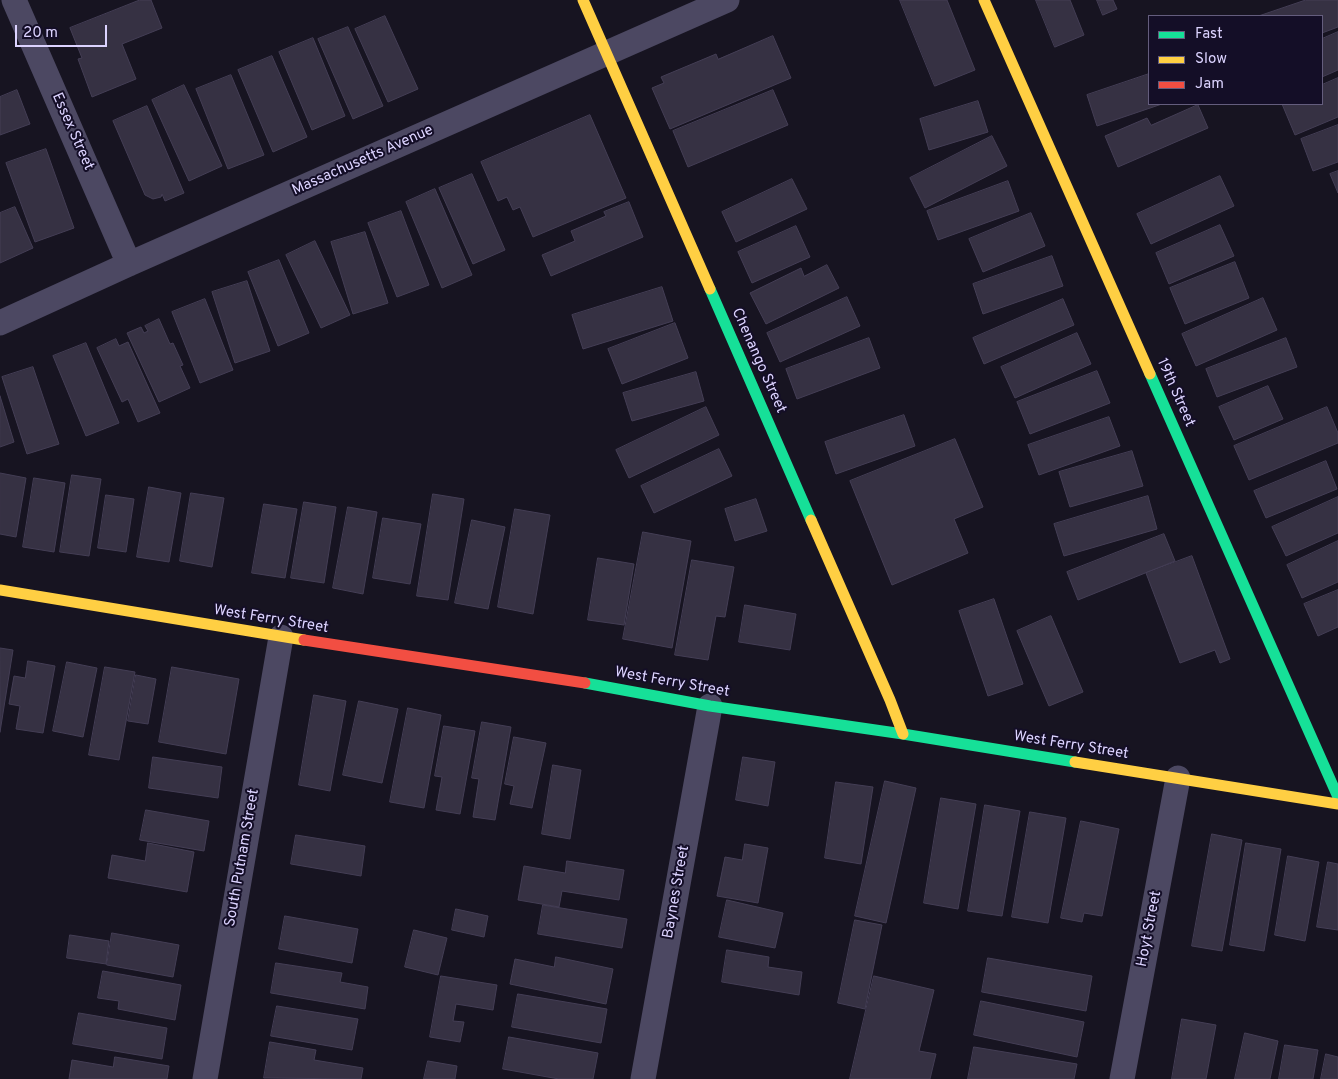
<!DOCTYPE html>
<html>
<head>
<meta charset="utf-8">
<style>
	body { margin:0 }
	#map { position:relative; width:1338px; height:1079px; overflow:hidden; background:#171421; font-family:Overpass,sans-serif }
	canvas { display:block }
	.legend { position:absolute; left:1148px; top:15px; width:175px; height:90px; box-sizing:border-box; background:#140e27; border:1px solid #645d7d; margin:0; padding:6px 9px; list-style:none; font-size:15px; color:#dcd3ff }
	.legend li { display:flex; align-items:center; gap:10px; height:25px }
	.legend b { width:25px; border:1px solid #645d7d }
	.scale { position:absolute; left:15px; top:25px; width:92px; height:22px; box-sizing:border-box; border:2px solid #dcd3ff; border-top:0; padding-left:6px; font-size:15px; line-height:18px; white-space:nowrap; color:#dcd3ff; -webkit-text-stroke:4px #140e27; paint-order:stroke }
</style>
</head>
<body>
<div id="map">
<canvas width="1338" height="1079"></canvas>
<ul class="legend">
<li><b style="height:6px;background:#16e098"></b>Fast</li>
<li><b style="height:6px;background:#ffcf43"></b>Slow</li>
<li><b style="height:6px;background:#f24e42"></b>Jam</li>
</ul>
<div class="scale">20 m</div>
</div>
<script>
const ctx = document.querySelector('canvas').getContext('2d');
ctx.lineJoin = 'round';
function paint(path, color) { ctx.fillStyle = color; ctx.fill(path, 'evenodd'); }
function trace(path, color, width, dash) { ctx.strokeStyle = color; ctx.lineWidth = width; ctx.lineCap = dash ? 'butt' : 'round'; ctx.setLineDash(dash || []); ctx.stroke(path); }
function write(font, color, halo, rows, align = 'center') {
  ctx.font = font + ' Overpass,sans-serif'; ctx.lineWidth = 4; ctx.setLineDash([]); ctx.textBaseline = 'middle'; ctx.strokeStyle = halo; ctx.fillStyle = color; for (const [text, x, y, turn = 0] of rows) {
    ctx.save(); ctx.translate(x, y); ctx.rotate((+turn || 0) * Math.PI / 180); ctx.textAlign = isNaN(turn) ? turn : align; if (halo) ctx.strokeText(text, 0, 0); ctx.fillText(text, 0, 0); ctx.restore();
  }
}
const building = new Path2D(`
	M 140,0 L 151,0 L 162,28 L 122,44 L 136,79 L 92,97 L 78,59 L 82,58 L 70,28 Z
	M 900,0 L 947,0 L 975,70 L 935,86 Z
	M 1036,0 L 1070,0 L 1084,35 L 1055,47 Z
	M 1097,0 L 1113,0 L 1117,9 L 1103,15 Z
	M 1306,0 L 1338,0 L 1338,27 L 1322,33 L 1322,16 L 1259,16 Z
	M 385,16 L 418,89 L 388,102 L 355,29 Z
	M 348,27 L 383,106 L 353,119 L 318,39 Z
	M 1338,32 L 1338,70 L 1322,77 L 1322,39 Z
	M 773,36 L 791,78 L 670,129 L 652,88 L 664,83 L 661,77 L 716,54 L 718,59 Z
	M 313,38 L 345,116 L 312,130 L 279,52 Z
	M 272,56 L 307,137 L 273,152 L 238,70 Z
	M 1149,74 L 1149,104 L 1162,104 L 1097,126 L 1087,95 Z
	M 231,75 L 264,155 L 228,169 L 196,89 Z
	M 1338,78 L 1338,117 L 1295,135 L 1282,104 L 1322,104 L 1322,85 Z
	M 184,85 L 222,166 L 189,181 L 152,100 Z
	M 17,90 L 30,124 L 0,135 L 0,97 Z
	M 773,90 L 788,125 L 688,167 L 673,131 Z
	M 978,101 L 988,132 L 929,150 L 920,119 Z
	M 1198,105 L 1208,128 L 1118,167 L 1105,136 L 1147,118 L 1151,125 Z
	M 147,106 L 184,193 L 165,201 L 162,194 L 161,197 L 153,199 L 145,195 L 113,121 Z
	M 590,115 L 626,198 L 533,237 L 520,207 L 513,210 L 507,197 L 498,201 L 481,162 Z
	M 1338,125 L 1338,162 L 1313,171 L 1301,139 Z
	M 992,136 L 1007,166 L 925,208 L 910,178 Z
	M 46,149 L 74,228 L 35,242 L 6,163 Z
	M 1338,171 L 1338,193 L 1330,174 Z
	M 472,174 L 505,250 L 473,264 L 439,188 Z
	M 1220,176 L 1234,206 L 1151,244 L 1137,214 Z
	M 792,179 L 807,209 L 736,242 L 722,212 Z
	M 1008,181 L 1019,211 L 938,240 L 927,211 Z
	M 435,189 L 472,275 L 442,288 L 406,202 Z
	M 629,202 L 643,237 L 551,276 L 542,255 L 575,241 L 571,231 L 606,216 L 604,212 Z
	M 15,207 L 33,248 L 0,263 L 0,213 Z
	M 401,211 L 429,285 L 397,297 L 368,223 Z
	M 1031,213 L 1045,246 L 983,272 L 969,239 Z
	M 1220,225 L 1234,256 L 1169,284 L 1156,253 Z
	M 796,226 L 810,257 L 752,283 L 738,252 Z
	M 365,232 L 388,303 L 353,314 L 331,242 Z
	M 315,241 L 350,315 L 321,328 L 286,255 Z
	M 1052,256 L 1063,286 L 983,314 L 973,284 Z
	M 279,260 L 309,333 L 278,346 L 248,272 Z
	M 1235,262 L 1249,298 L 1185,324 L 1170,288 Z
	M 827,265 L 839,288 L 766,324 L 750,293 L 801,268 L 804,276 Z
	M 247,281 L 270,351 L 235,363 L 212,292 Z
	M 662,287 L 673,321 L 583,349 L 572,315 Z
	M 847,297 L 860,326 L 780,362 L 767,333 Z
	M 1263,298 L 1277,330 L 1196,366 L 1182,334 Z
	M 205,299 L 233,370 L 200,383 L 172,312 Z
	M 1063,299 L 1074,325 L 984,364 L 973,338 Z
	M 159,319 L 170,344 L 173,343 L 183,365 L 180,366 L 190,388 L 159,402 L 127,333 L 141,327 L 144,333 L 148,331 L 145,326 Z
	M 675,323 L 688,358 L 622,384 L 608,349 Z
	M 1077,333 L 1091,364 L 1015,398 L 1001,367 Z
	M 869,338 L 880,368 L 797,399 L 786,369 Z
	M 1286,338 L 1297,367 L 1217,397 L 1206,369 Z
	M 116,339 L 119,346 L 128,342 L 160,413 L 138,422 L 128,399 L 122,402 L 97,348 Z
	M 86,343 L 119,423 L 86,436 L 53,356 Z
	M 33,367 L 59,444 L 27,454 L 2,377 Z
	M 1097,371 L 1110,403 L 1030,434 L 1017,402 Z
	M 696,372 L 704,401 L 632,421 L 623,393 Z
	M 1268,386 L 1283,419 L 1234,440 L 1219,407 Z
	M 0,396 L 14,442 L 0,447 Z
	M 706,407 L 719,435 L 629,478 L 616,450 Z
	M 1327,407 L 1338,433 L 1338,443 L 1249,480 L 1234,446 Z
	M 904,415 L 915,446 L 836,474 L 825,442 Z
	M 1109,417 L 1120,446 L 1039,475 L 1028,445 Z
	M 955,439 L 983,507 L 954,519 L 968,553 L 892,585 L 850,481 Z
	M 719,449 L 732,476 L 654,513 L 641,486 Z
	M 1132,451 L 1143,486 L 1070,507 L 1059,472 Z
	M 1326,461 L 1337,489 L 1266,518 L 1254,491 Z
	M 0,473 L 26,478 L 16,537 L 0,534 Z
	M 72,475 L 101,479 L 89,556 L 60,552 Z
	M 34,478 L 65,483 L 54,552 L 23,547 Z
	M 149,487 L 181,493 L 169,562 L 137,557 Z
	M 191,493 L 224,498 L 212,567 L 180,561 Z
	M 433,494 L 464,499 L 448,600 L 417,596 Z
	M 106,495 L 134,499 L 126,552 L 98,548 Z
	M 1148,496 L 1157,529 L 1064,556 L 1054,524 Z
	M 1338,497 L 1338,533 L 1286,556 L 1272,527 Z
	M 756,499 L 767,531 L 735,541 L 725,509 Z
	M 304,502 L 336,507 L 324,583 L 291,578 Z
	M 264,504 L 297,509 L 285,578 L 252,573 Z
	M 348,507 L 377,512 L 363,594 L 333,588 Z
	M 515,509 L 550,515 L 533,614 L 498,607 Z
	M 383,518 L 421,524 L 410,584 L 373,578 Z
	M 472,520 L 505,527 L 488,609 L 455,603 Z
	M 643,532 L 691,541 L 672,648 L 623,639 Z
	M 1164,534 L 1175,561 L 1078,600 L 1067,572 Z
	M 1338,541 L 1338,582 L 1302,598 L 1287,565 Z
	M 1192,556 L 1230,659 L 1220,663 L 1215,650 L 1180,663 L 1146,573 Z
	M 598,558 L 634,564 L 624,625 L 588,620 Z
	M 692,560 L 734,567 L 725,617 L 716,616 L 708,660 L 675,655 Z
	M 1338,590 L 1338,627 L 1318,636 L 1304,604 Z
	M 994,599 L 1023,684 L 988,696 L 959,611 Z
	M 745,605 L 796,614 L 790,650 L 739,642 Z
	M 1051,616 L 1083,692 L 1049,706 L 1017,631 Z
	M 0,648 L 13,650 L 0,732 Z
	M 28,661 L 55,666 L 43,733 L 16,729 L 20,706 L 9,704 L 14,676 L 25,678 Z
	M 67,662 L 97,668 L 83,737 L 53,731 Z
	M 105,667 L 135,672 L 119,760 L 89,755 Z
	M 172,667 L 239,679 L 226,754 L 159,742 Z
	M 136,675 L 156,679 L 148,724 L 128,721 Z
	M 314,695 L 346,701 L 330,791 L 299,785 Z
	M 359,701 L 398,709 L 382,783 L 343,775 Z
	M 408,708 L 441,715 L 424,808 L 390,802 Z
	M 482,722 L 511,727 L 495,820 L 473,817 L 479,779 L 472,778 Z
	M 444,726 L 475,731 L 460,814 L 436,810 L 442,777 L 435,776 Z
	M 514,737 L 546,743 L 532,808 L 510,804 L 514,786 L 505,784 Z
	M 153,757 L 222,767 L 218,798 L 149,788 Z
	M 743,757 L 775,762 L 768,806 L 736,800 Z
	M 553,765 L 581,770 L 570,839 L 542,834 Z
	M 885,781 L 916,788 L 886,923 L 855,916 Z
	M 836,782 L 873,787 L 861,864 L 825,858 Z
	M 941,798 L 976,804 L 958,909 L 924,903 Z
	M 985,805 L 1020,811 L 1002,916 L 968,911 Z
	M 146,810 L 209,821 L 204,851 L 140,840 Z
	M 1030,812 L 1066,818 L 1048,923 L 1012,917 Z
	M 1081,821 L 1119,829 L 1102,916 L 1084,913 L 1082,922 L 1061,918 Z
	M 1212,834 L 1242,840 L 1222,951 L 1192,946 Z
	M 296,835 L 365,846 L 361,876 L 291,864 Z
	M 148,843 L 194,852 L 187,892 L 108,878 L 112,855 L 145,861 Z
	M 1246,843 L 1281,849 L 1264,951 L 1230,945 Z
	M 745,844 L 768,848 L 758,903 L 717,896 L 725,857 L 742,860 Z
	M 1288,856 L 1319,862 L 1305,941 L 1275,935 Z
	M 567,861 L 624,870 L 619,900 L 562,891 L 559,907 L 518,900 L 524,866 L 565,873 Z
	M 1328,862 L 1338,864 L 1338,930 L 1317,927 Z
	M 727,900 L 783,913 L 775,948 L 719,937 Z
	M 543,905 L 627,919 L 622,948 L 538,934 Z
	M 456,909 L 488,916 L 484,937 L 452,930 Z
	M 285,916 L 358,929 L 352,963 L 279,949 Z
	M 855,920 L 882,925 L 865,1009 L 838,1003 Z
	M 414,930 L 447,938 L 438,975 L 405,967 Z
	M 112,933 L 179,945 L 173,977 L 107,965 Z
	M 70,935 L 109,941 L 106,964 L 67,958 Z
	M 727,950 L 769,957 L 768,967 L 802,972 L 799,995 L 722,982 Z
	M 556,957 L 613,969 L 606,1004 L 510,984 L 515,959 L 554,967 Z
	M 988,958 L 1092,976 L 1086,1011 L 982,992 Z
	M 276,963 L 342,973 L 340,982 L 368,987 L 365,1009 L 271,993 Z
	M 103,971 L 181,985 L 175,1020 L 118,1009 L 119,1001 L 98,998 Z
	M 441,976 L 497,985 L 493,1010 L 456,1004 L 453,1021 L 464,1022 L 460,1042 L 430,1037 Z
	M 874,976 L 934,990 L 919,1051 L 936,1054 L 930,1079 L 850,1079 Z
	M 518,994 L 607,1009 L 601,1043 L 512,1027 Z
	M 981,1001 L 1084,1022 L 1077,1057 L 974,1035 Z
	M 277,1006 L 358,1019 L 352,1050 L 271,1036 Z
	M 79,1013 L 167,1028 L 162,1059 L 73,1044 Z
	M 1182,1019 L 1216,1025 L 1206,1079 L 1172,1079 Z
	M 1245,1033 L 1278,1041 L 1270,1079 L 1235,1079 Z
	M 509,1037 L 598,1053 L 593,1079 L 559,1079 L 503,1069 Z
	M 270,1042 L 316,1050 L 314,1060 L 363,1068 L 361,1079 L 264,1078 Z
	M 1285,1045 L 1318,1050 L 1313,1079 L 1279,1079 Z
	M 974,1047 L 1077,1064 L 1074,1079 L 968,1079 Z
	M 1326,1054 L 1338,1057 L 1338,1079 L 1321,1079 Z
	M 115,1057 L 169,1066 L 167,1079 L 69,1079 L 72,1060 L 113,1067 Z
	M 428,1061 L 457,1066 L 455,1079 L 424,1079 Z`);
const street = new Path2D(`
	M 14,0 L 129,264
	M 0,323 L 129,264 L 727,0
	M 205,1079 L 281,637
	M 643,1079 L 710,706
	M 1122,1079 L 1178,778`);
const fast = new Path2D(`
	M 710,289 L 811,520
	M 1150,374 L 1338,797
	M 585,683 L 710,706 L 903,734 L 1075,762`);
const slow = new Path2D(`
	M 583,0 L 710,289
	M 984,0 L 1150,374
	M 811,520 L 890,700 L 903,734
	M 0,590 L 304,640
	M 1075,762 L 1338,804`);
const jam = new Path2D(`
	M 304,640 L 585,683`);
const streetNames = [
	["Essex Street",72,132,66],
	["Massachusetts Avenue",363,161,-24],
	["Chenango Street",758,361,66],
	["19th Street",1175,393,66],
	["West Ferry Street",271,620,9],
	["West Ferry Street",672,683,10],
	["West Ferry Street",1071,746,9],
	["South Putnam Street",243,858,-80],
	["Baynes Street",677,892,-80],
	["Hoyt Street",1150,929,-79]
];
paint(building, '#363143');
trace(building, '#443e55', 1);
trace(street, '#4c4862', 25);
trace(fast, '#16e098', 11);
trace(slow, '#ffcf43', 11);
trace(jam, '#f24e42', 11);
write('15px', '#dcd3ff', '#140e27', streetNames);
</script>
</body>
</html>
